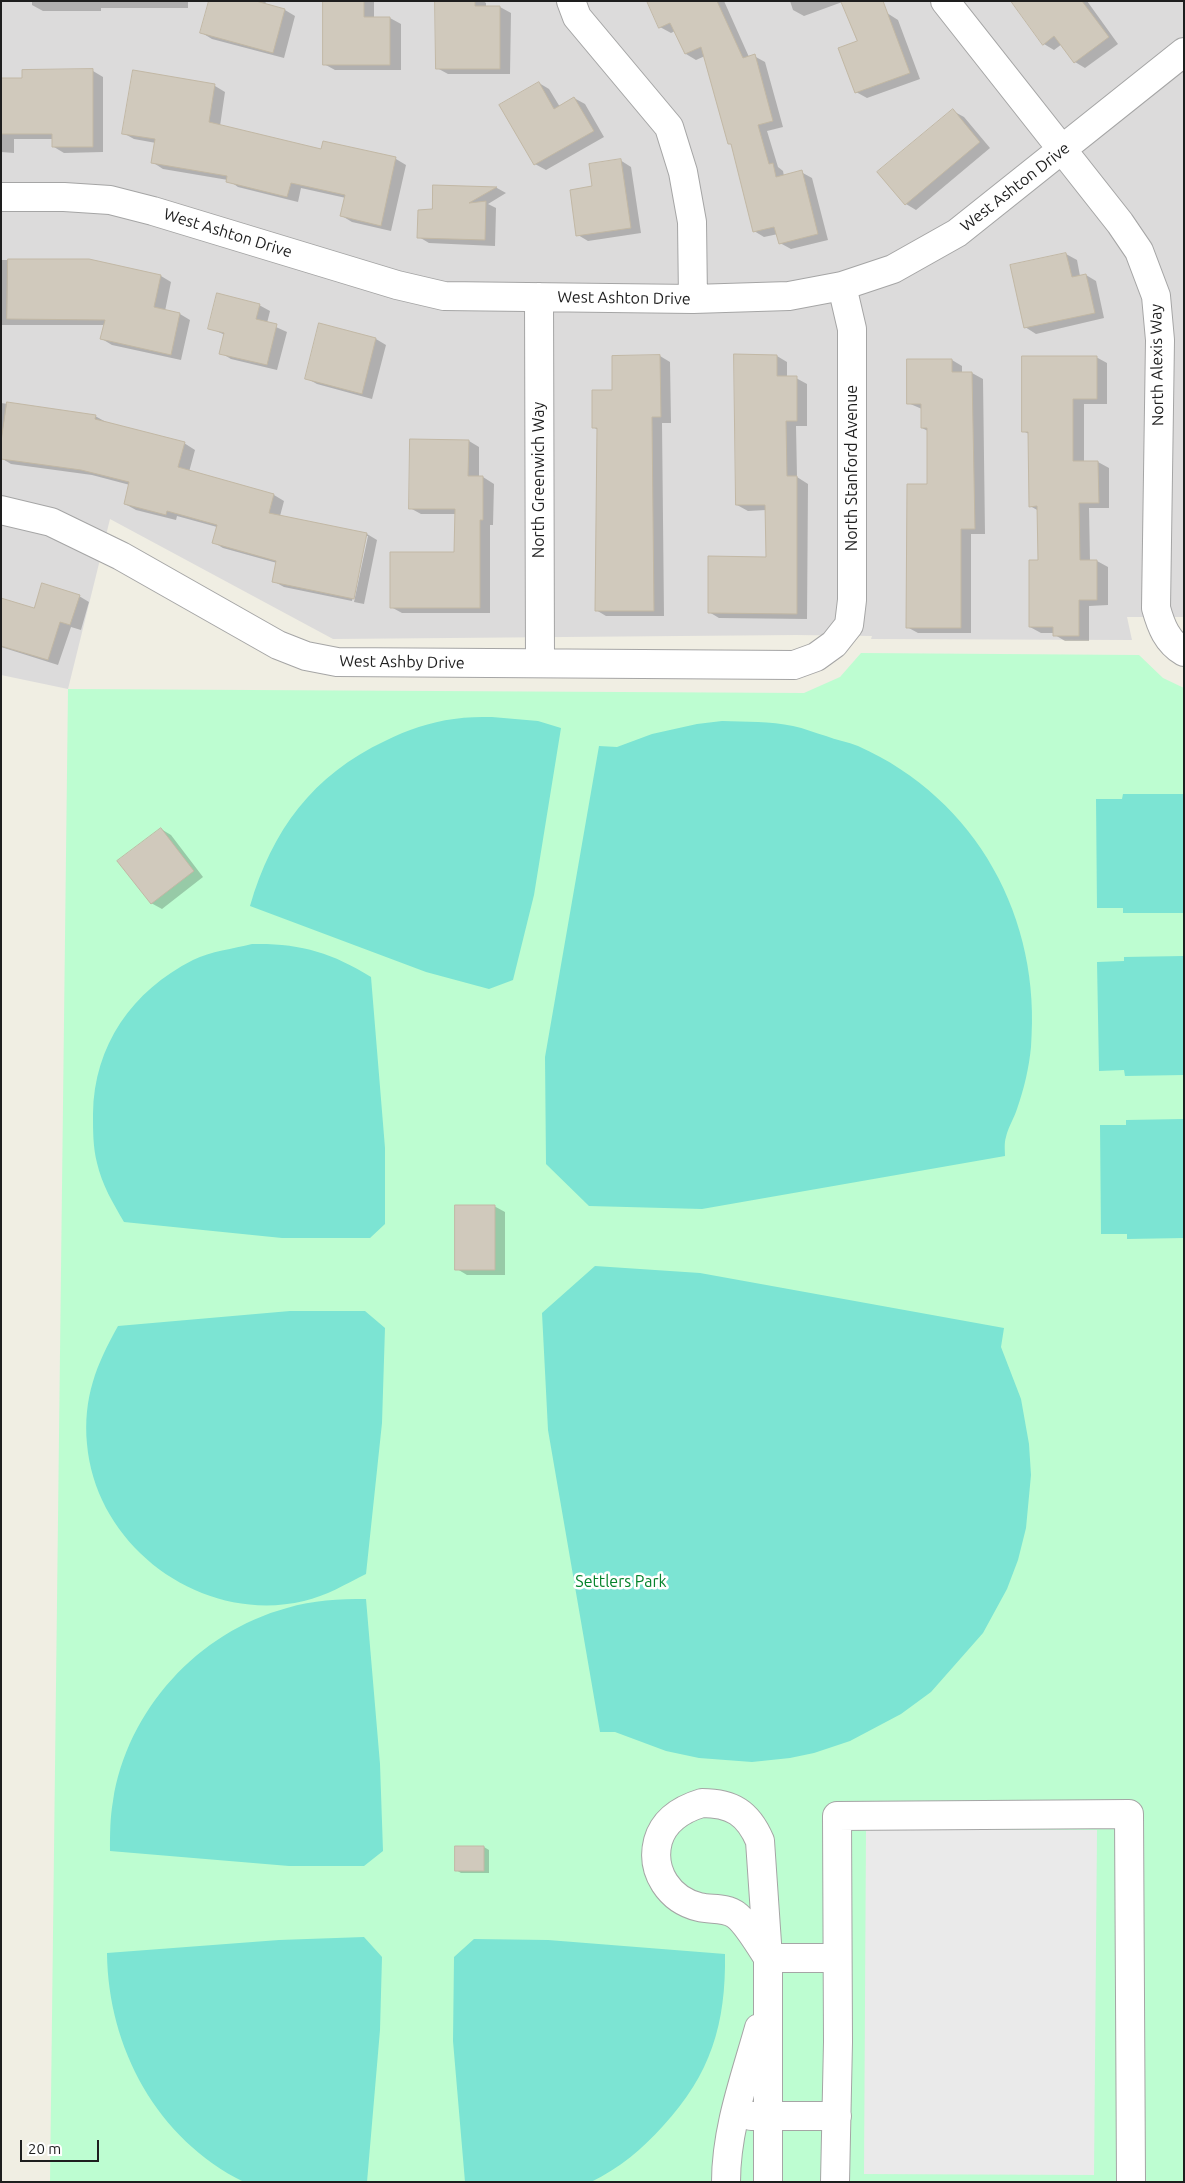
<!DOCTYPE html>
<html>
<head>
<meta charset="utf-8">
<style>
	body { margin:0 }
	#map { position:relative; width:1185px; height:2183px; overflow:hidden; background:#f0eee3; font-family:Ubuntu,sans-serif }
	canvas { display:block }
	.frame { position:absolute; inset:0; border:2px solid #1e1e1e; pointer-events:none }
	.scale { position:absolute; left:20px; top:2140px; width:79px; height:22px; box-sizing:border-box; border:2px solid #1e1e1e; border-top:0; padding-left:6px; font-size:15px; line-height:18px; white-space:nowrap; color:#1e1e1e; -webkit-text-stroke:4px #fff; paint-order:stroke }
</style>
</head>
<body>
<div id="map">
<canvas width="1185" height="2183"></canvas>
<div class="frame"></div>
<div class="scale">20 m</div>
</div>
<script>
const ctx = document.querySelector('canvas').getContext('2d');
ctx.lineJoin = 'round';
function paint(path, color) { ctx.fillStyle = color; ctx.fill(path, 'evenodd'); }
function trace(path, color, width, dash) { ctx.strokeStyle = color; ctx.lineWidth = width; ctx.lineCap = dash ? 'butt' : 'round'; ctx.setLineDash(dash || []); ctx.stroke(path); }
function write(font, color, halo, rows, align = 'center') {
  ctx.font = font + ' Ubuntu,sans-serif'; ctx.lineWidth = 5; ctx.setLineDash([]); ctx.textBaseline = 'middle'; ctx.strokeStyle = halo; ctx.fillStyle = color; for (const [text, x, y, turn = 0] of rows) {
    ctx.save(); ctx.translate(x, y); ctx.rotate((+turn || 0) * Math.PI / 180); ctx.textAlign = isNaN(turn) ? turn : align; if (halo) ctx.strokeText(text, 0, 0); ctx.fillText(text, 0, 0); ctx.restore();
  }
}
const residential = new Path2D(`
	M 1,1 L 1184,1 L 1184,617 L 1127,617 L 1132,640 L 871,639 L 872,636 L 796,635 L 333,639 L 110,519 L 68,689 L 1,675 Z`);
const park = new Path2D(`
	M 861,653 L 1139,655 L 1163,678 L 1184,688 L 1184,2182 L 50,2182 L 68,689 L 804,693 L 840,677 Z`);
const pitch = new Path2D(`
	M 492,717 L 538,721 L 561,728 L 534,895 L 513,980 L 489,989 L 426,972 L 250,906 C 272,830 313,775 385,741 C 407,730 430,722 454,719 C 467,717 480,717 492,717 Z
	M 722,721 C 746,722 770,721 793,726 C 804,728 815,733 826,736 C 836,740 848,742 858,746 C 977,799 1042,919 1031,1047 C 1029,1068 1024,1089 1017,1109 C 1014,1118 1008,1128 1006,1137 C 1004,1143 1005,1150 1005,1156 L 702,1209 L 589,1206 L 546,1164 L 545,1057 L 599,746 L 617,747 L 652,734 L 697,724 Z
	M 1123,794 L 1184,794 L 1184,913 L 1123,913 L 1123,908 L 1097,908 L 1096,799 L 1122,799 Z
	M 252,944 C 299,943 331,952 371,977 L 385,1148 L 385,1224 L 370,1238 L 282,1238 L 124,1222 C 113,1203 102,1185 97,1163 C 93,1147 93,1131 93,1114 C 94,1045 132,991 193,960 C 211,951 233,949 252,944 Z
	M 1184,956 L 1184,1075 L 1125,1076 L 1124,1070 L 1099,1071 L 1097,962 L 1124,961 L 1124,957 Z
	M 1184,1119 L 1184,1238 L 1127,1239 L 1127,1234 L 1101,1234 L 1100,1125 L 1126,1125 L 1126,1120 Z
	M 595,1266 L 700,1273 L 1004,1328 L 1001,1347 L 1021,1399 L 1029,1444 L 1031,1475 L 1026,1528 L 1018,1560 L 1007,1589 L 983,1633 L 931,1692 L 901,1714 L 850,1741 L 814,1753 L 790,1758 L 752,1762 L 699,1758 L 666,1751 L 615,1732 L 600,1732 L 548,1430 L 542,1313 Z
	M 290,1311 L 365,1311 L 385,1328 L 382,1423 L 366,1574 C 346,1584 326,1596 304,1601 C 203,1625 96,1548 87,1444 C 83,1398 96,1365 118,1326 Z
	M 366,1599 L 380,1764 L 383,1851 L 364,1866 L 289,1866 L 110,1851 C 110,1834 110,1818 113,1801 C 127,1710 198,1632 287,1608 C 313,1600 339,1599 366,1599 Z
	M 364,1937 L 382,1957 L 380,2030 L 367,2182 L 244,2182 C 157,2139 108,2048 107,1953 L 279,1940 Z
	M 474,1939 L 548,1940 L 725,1954 C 726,2024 711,2074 663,2126 C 642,2149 620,2168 591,2182 L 465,2182 L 453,2041 L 454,1957 Z`);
const parking = new Path2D(`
	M 866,1829 L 1097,1830 L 1094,2175 L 864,2174 Z`);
const shadow = new Path2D(`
	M 32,1 L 188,1 L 188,8 L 101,8 L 101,11 L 43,11 L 32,5 Z
	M 210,1 L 266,1 L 265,5 L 285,10 L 295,16 L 284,58 L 212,39 L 202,33 Z
	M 324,1 L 374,1 L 374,18 L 390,18 L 401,24 L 401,70 L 335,70 L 324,64 Z
	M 436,1 L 483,1 L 486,3 L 486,7 L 500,7 L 511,13 L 510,74 L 448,74 L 437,68 Z
	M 648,1 L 724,1 L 749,57 L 754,56 L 765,62 L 783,127 L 767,131 L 778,167 L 783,171 L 784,176 L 801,172 L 812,178 L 828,240 L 791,249 L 780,243 L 778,234 L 764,237 L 754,231 L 732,145 L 729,143 L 705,56 L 696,60 L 686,54 L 675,31 L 671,33 L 660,27 Z
	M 790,1 L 845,1 L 804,16 L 793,10 Z
	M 1010,1 L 1087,1 L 1118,44 L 1085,68 L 1075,62 L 1062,44 L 1054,50 L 1044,44 L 1015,4 Z
	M 887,13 L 898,20 L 920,79 L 867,98 L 856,92 Z
	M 93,71 L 103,77 L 103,152 L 64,153 L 54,147 L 53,139 L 14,139 L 14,153 L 1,152 L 1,79 L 23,80 Z
	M 188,81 L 215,86 L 225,92 L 220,126 L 322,151 L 324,142 L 396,159 L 406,165 L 391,231 L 352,222 L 342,216 L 346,198 L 301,188 L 298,202 L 238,187 L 228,180 L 163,169 L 152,162 L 156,143 L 134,139 L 123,133 Z
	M 539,83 L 549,89 L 560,107 L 574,98 L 585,104 L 604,137 L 546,170 L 535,164 L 500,105 Z
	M 953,111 L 964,117 L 990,148 L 916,210 L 906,204 L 879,173 Z
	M 620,160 L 631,167 L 641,233 L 588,241 L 578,235 L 594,188 Z
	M 434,186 L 497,188 L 506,193 L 488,204 L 496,208 L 495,246 L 429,243 L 419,237 L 433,210 Z
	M 1066,254 L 1077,260 L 1080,276 L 1086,275 L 1096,281 L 1104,318 L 1036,334 L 1025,327 L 1012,266 Z
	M 1,260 L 89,260 L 161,276 L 171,282 L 165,311 L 180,314 L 190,320 L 181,360 L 112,345 L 102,339 L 105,325 L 1,325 Z
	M 259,305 L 270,311 L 267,323 L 287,332 L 277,370 L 231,359 L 221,353 L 225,335 L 210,328 Z
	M 320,325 L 376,339 L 386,345 L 372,399 L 317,384 L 306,378 Z
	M 660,356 L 670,362 L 671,423 L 662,423 L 664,616 L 606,616 L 596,610 L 598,430 L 593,427 L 614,391 Z
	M 777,356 L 787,362 L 787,377 L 796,378 L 807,384 L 807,426 L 796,426 L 797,477 L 808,484 L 807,619 L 719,618 L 709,612 L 767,558 L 766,510 L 748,511 L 737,505 Z
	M 1096,357 L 1107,363 L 1107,404 L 1084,404 L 1084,462 L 1098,462 L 1109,468 L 1109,508 L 1089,508 L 1090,561 L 1097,561 L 1108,567 L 1108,605 L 1089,606 L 1089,641 L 1065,641 L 1055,635 L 1055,633 L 1041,633 L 1030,627 L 1040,562 L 1039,511 L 1030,506 L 1029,434 L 1023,431 Z
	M 952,360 L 962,366 L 962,373 L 972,373 L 983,379 L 985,534 L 971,534 L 971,633 L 918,633 L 907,627 L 928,485 L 928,431 L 922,428 L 922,409 L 908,403 Z
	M 1,403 L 95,416 L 106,422 L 184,443 L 195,450 L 189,472 L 274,495 L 284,501 L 280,516 L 367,534 L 377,540 L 364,604 L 354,602 L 368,536 L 365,536 L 352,601 L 284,587 L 273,581 L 277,563 L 223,548 L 213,542 L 217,527 L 177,516 L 176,520 L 136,510 L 125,504 L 130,485 L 92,475 L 11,464 L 1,458 Z
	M 469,441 L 479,447 L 479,477 L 483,477 L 494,484 L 493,525 L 490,525 L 490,613 L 402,613 L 391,607 L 455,553 L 456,514 L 421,514 L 410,508 Z
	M 79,596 L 89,602 L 81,630 L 71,627 L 58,665 L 1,647 L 1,606 L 35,610 Z
	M 161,829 L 171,835 L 203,877 L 162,909 L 151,903 Z
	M 494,1206 L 505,1212 L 505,1275 L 467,1275 L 457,1269 Z
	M 484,1847 L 489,1850 L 489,1873 L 461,1873 L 456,1870 Z`);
const building = new Path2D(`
	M 209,1 L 256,1 L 285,9 L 273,53 L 200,33 Z
	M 323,1 L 364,1 L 364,17 L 390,17 L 390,65 L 323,65 Z
	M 435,1 L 475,1 L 475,6 L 500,6 L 500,69 L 436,69 Z
	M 647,1 L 717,1 L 743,58 L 755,54 L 773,121 L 758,125 L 769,164 L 773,163 L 776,177 L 802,170 L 818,234 L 779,244 L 774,227 L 753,232 L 731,144 L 728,144 L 701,47 L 685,54 L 670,23 L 659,28 Z
	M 841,1 L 883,1 L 910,73 L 855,93 L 838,48 L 857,41 Z
	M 1011,1 L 1082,1 L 1109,37 L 1074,63 L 1054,36 L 1043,45 Z
	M 93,69 L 93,147 L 52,147 L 52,134 L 1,134 L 1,78 L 22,78 L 22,70 Z
	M 133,70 L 215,84 L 209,122 L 321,149 L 323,141 L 396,157 L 381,226 L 340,216 L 345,195 L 291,183 L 287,197 L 226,182 L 227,176 L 151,163 L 155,139 L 122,134 Z
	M 539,82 L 554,109 L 574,97 L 594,131 L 534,165 L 499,105 Z
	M 953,109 L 980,142 L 905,205 L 877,172 Z
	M 621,159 L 631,228 L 576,236 L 570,190 L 592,186 L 589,164 Z
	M 433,185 L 497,187 L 469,203 L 486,201 L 485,240 L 417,238 L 418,210 L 432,209 Z
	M 1066,253 L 1072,277 L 1086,274 L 1095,313 L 1024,328 L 1010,265 Z
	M 8,259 L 89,259 L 161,275 L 154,307 L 180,313 L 171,355 L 100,339 L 105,320 L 7,319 Z
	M 217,293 L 260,304 L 256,319 L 277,324 L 267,365 L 219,354 L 224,333 L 208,329 Z
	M 319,323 L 376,338 L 362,394 L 305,379 Z
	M 734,354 L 777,355 L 777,376 L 797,376 L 797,421 L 786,421 L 787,476 L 797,476 L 797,614 L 708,613 L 708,556 L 766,557 L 765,505 L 736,505 Z
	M 660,355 L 661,417 L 652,417 L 654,611 L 595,611 L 597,428 L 592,428 L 592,390 L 612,390 L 612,356 Z
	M 1022,356 L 1097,356 L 1097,399 L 1073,399 L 1073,461 L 1098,461 L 1099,503 L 1079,503 L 1080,560 L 1097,560 L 1097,600 L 1079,600 L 1079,636 L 1053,636 L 1053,627 L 1029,627 L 1029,560 L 1038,560 L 1037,506 L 1029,507 L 1028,432 L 1022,432 Z
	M 907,359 L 952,359 L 952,372 L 972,372 L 975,529 L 961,529 L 961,628 L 906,628 L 907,484 L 927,484 L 927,428 L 921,428 L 921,404 L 907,404 Z
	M 7,402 L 96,415 L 95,419 L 185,442 L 178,467 L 274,494 L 269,513 L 367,533 L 354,599 L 272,582 L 276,561 L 212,543 L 217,525 L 167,511 L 166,515 L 124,504 L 129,482 L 81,470 L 1,459 L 1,442 Z
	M 410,439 L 469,440 L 468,476 L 483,476 L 483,520 L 480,520 L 480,608 L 390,608 L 390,552 L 454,552 L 455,509 L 409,509 Z
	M 42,583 L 80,595 L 70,625 L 60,622 L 48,660 L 1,646 L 1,598 L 34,608 Z
	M 161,828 L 194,871 L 151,904 L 117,861 Z
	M 455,1205 L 495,1205 L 495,1270 L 455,1270 Z
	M 455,1846 L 484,1846 L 484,1871 L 455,1871 Z`);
const minor = new Path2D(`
	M 571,1 L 577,17 L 669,127 L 683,172 L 692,222 L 693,299
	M 945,1 L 1120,223 L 1139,251 L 1156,296 L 1160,340 L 1156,608 C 1161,626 1167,642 1184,652
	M 1,197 L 64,197 L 110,200 L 153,211 L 397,285 L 444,296 L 693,299 L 789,296 L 842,286 L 893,269 L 957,233 L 1184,52
	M 539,297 L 540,663
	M 1,510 L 51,522 L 121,556 L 278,645 L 306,656 L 337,662 L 794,665 L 816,657 L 834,644 L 849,625 L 852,600 L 852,329 L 842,286
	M 702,1803 C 732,1803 748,1813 760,1841 L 768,1958 C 761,1947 746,1922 736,1915 C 726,1907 711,1910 699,1907 C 670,1900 650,1872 658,1841 C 664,1820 682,1809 702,1803 Z
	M 751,2116 L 837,2116
	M 726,2182 C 726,2129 745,2078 759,2028
	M 768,2182 L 768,1958 L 837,1958
	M 835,2182 L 838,2042 L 837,1816 L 1129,1814 L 1131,2182`);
const streetNames = [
	["West Ashton Drive",1015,187,-38],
	["West Ashton Drive",228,233,17],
	["West Ashton Drive",624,298,1],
	["North Alexis Way",1157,365,-91],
	["North Stanford Avenue",852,468,-90],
	["North Greenwich Way",539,480,-90],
	["West Ashby Drive",402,662,1]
];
const parkNames = [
	["Settlers Park",621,1582]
];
paint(residential, '#dcdbdb');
paint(park, '#bdfdd1');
paint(pitch, '#7ce4d3');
paint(parking, '#eaeaea');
paint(shadow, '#0003');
paint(building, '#d0c9bc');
trace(building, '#c2b8a5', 1);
trace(minor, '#a5a5a5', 30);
trace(minor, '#fff', 28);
write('16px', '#1e1e1e', '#fff', streetNames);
write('16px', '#05832c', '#fff', parkNames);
</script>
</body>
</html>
